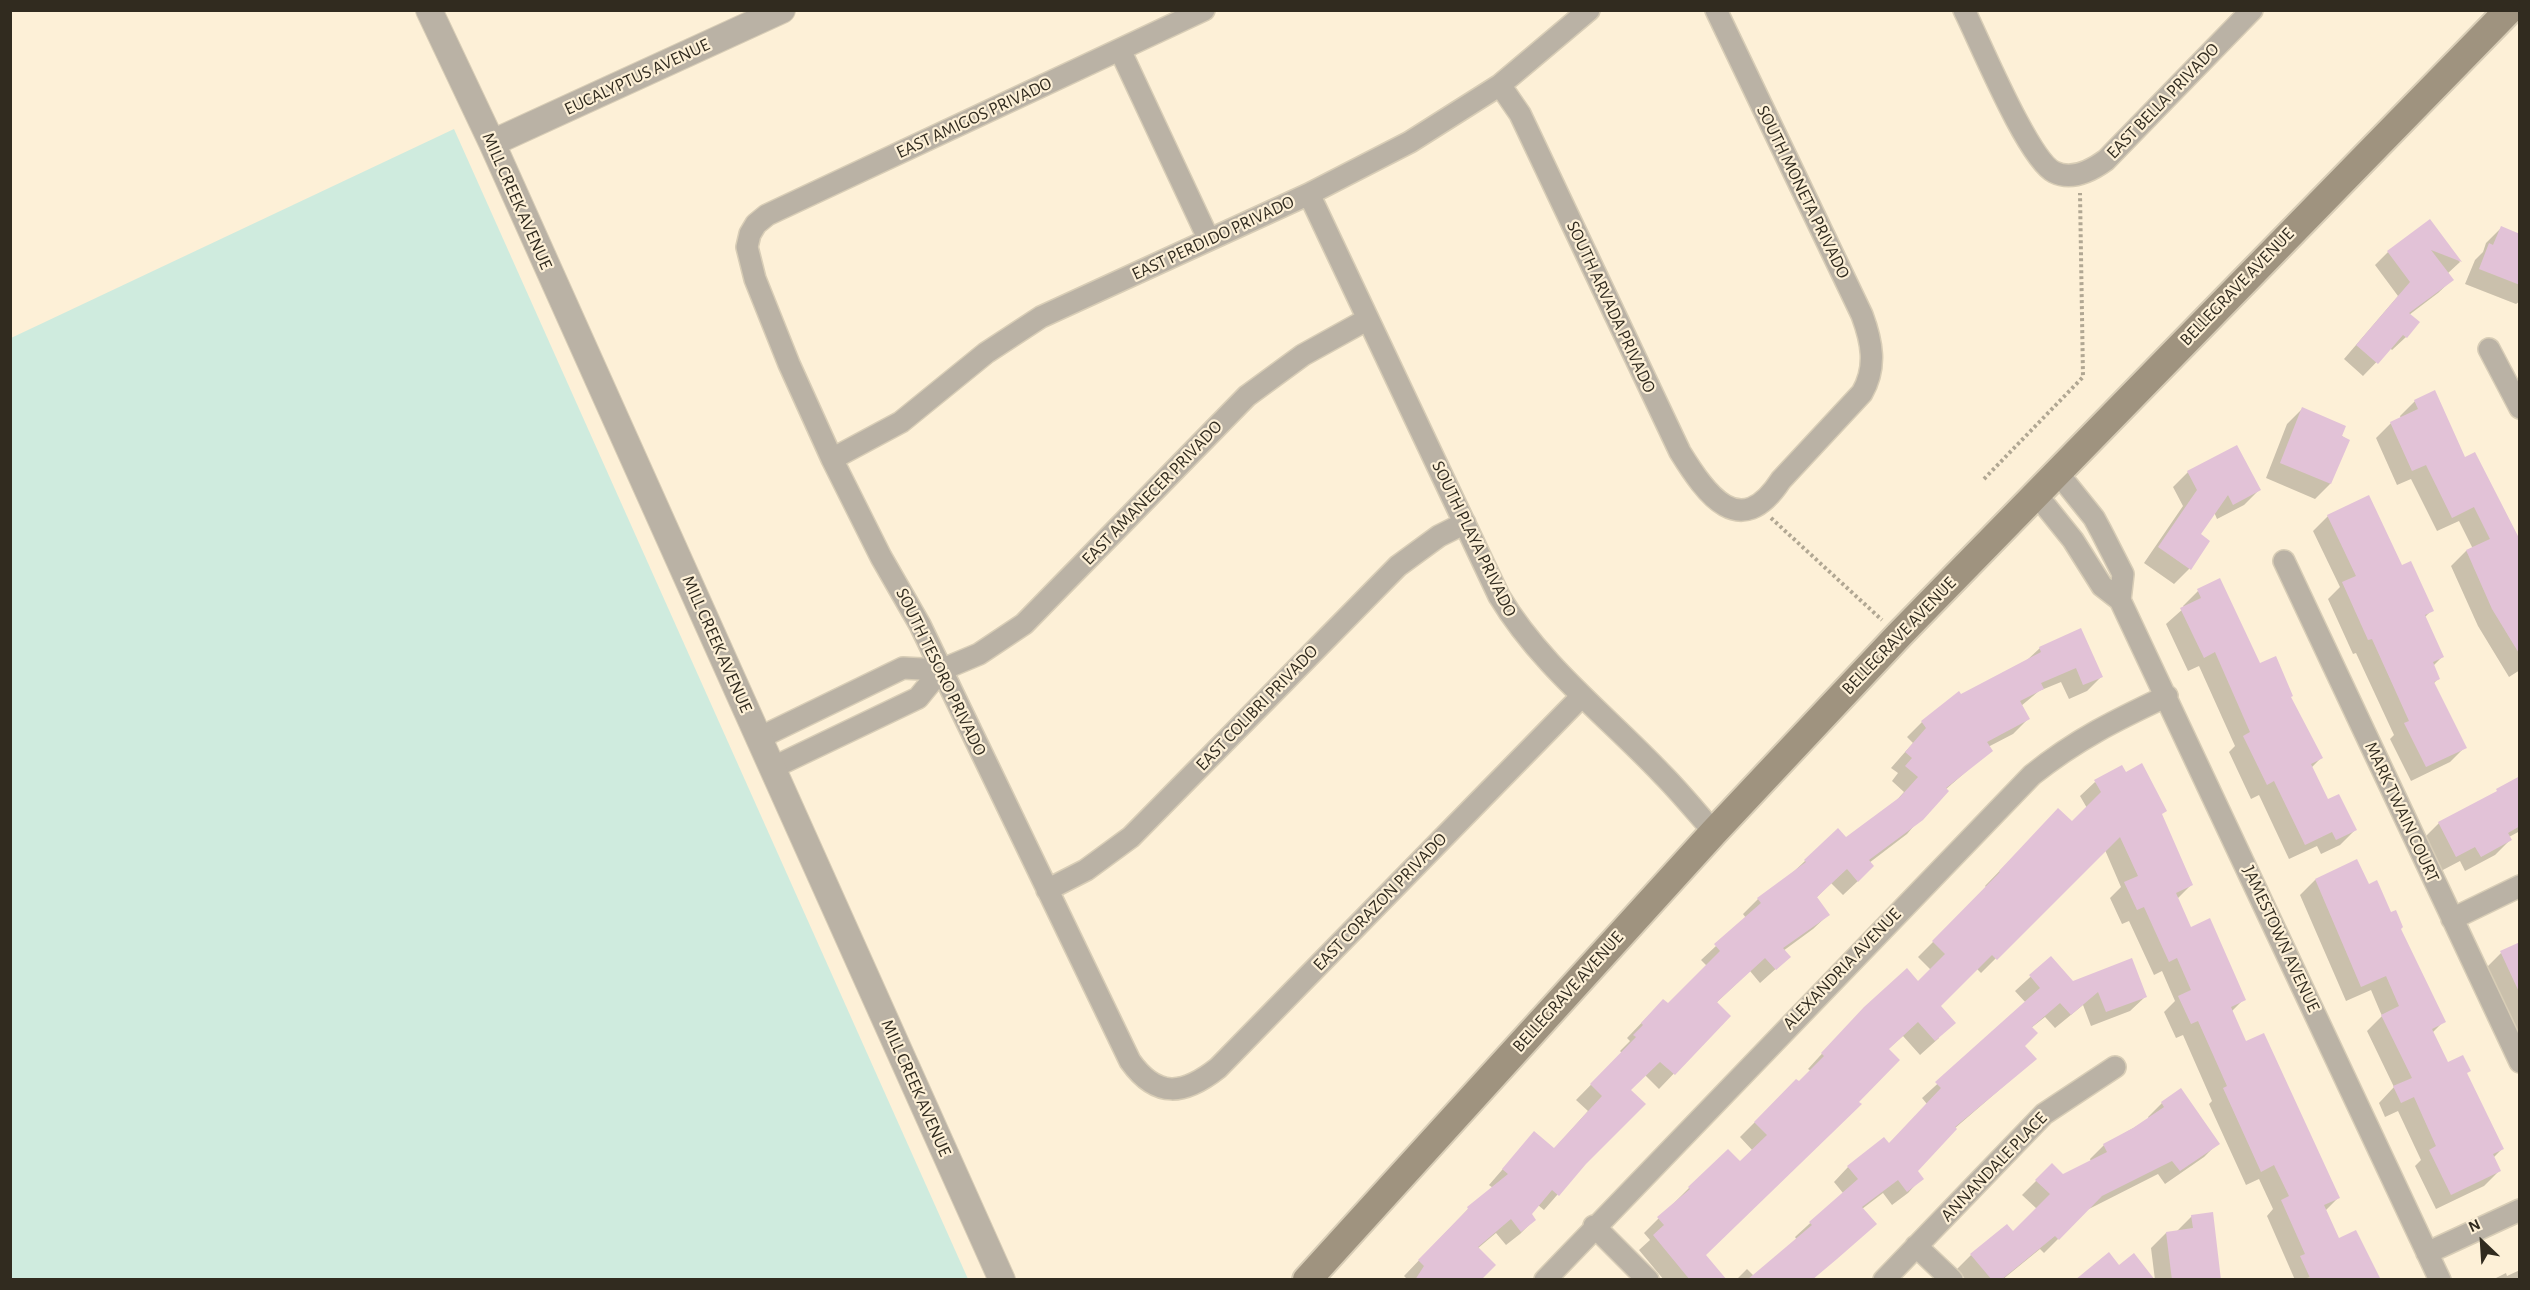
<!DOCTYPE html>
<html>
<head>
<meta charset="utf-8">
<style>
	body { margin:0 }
	#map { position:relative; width:2530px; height:1290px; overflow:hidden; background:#fdf0d7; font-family:"Alegreya Sans",sans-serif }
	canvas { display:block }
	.frame { position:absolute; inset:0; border:12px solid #312b1f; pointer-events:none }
	.north { position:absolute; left:2452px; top:1212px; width:60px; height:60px; -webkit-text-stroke:4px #fdf0d7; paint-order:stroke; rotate:335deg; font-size:16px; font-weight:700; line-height:24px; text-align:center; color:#312b1f }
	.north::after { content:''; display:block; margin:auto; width:21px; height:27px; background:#312b1f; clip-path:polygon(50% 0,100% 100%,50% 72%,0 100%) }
</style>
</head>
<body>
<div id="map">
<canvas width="2530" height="1290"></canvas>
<div class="frame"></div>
<div class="north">N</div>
</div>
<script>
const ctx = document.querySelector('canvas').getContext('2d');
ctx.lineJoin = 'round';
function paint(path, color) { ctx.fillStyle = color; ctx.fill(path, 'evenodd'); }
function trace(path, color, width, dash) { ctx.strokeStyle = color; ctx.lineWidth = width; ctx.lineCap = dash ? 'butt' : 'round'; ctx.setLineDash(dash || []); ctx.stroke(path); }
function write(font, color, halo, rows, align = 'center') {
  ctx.font = font + ' "Alegreya Sans",sans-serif'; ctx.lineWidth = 4.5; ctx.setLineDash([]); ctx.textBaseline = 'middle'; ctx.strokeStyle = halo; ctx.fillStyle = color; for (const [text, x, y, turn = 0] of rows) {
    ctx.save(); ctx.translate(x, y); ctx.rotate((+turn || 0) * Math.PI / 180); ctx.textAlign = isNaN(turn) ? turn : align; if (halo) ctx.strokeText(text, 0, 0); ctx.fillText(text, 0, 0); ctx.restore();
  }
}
const green = new Path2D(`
	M 454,129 L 968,1279 L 11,1279 L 11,338 Z`);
const shadow = new Path2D(`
	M 2429,221 L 2460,262 L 2447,274 L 2452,280 L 2438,293 L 2409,315 L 2406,337 L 2392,350 L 2390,348 L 2363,376 L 2344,359 L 2398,296 L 2375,265 L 2388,252 Z
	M 2501,228 L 2520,235 L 2520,301 L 2516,304 L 2465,284 L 2475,260 L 2483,252 L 2486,243 Z
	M 2415,401 L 2464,459 L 2520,543 L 2520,670 L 2509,677 L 2478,626 L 2451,566 L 2466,551 L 2473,549 L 2459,521 L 2437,531 L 2411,479 L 2397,485 L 2376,438 L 2391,423 L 2401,419 L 2400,416 Z
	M 2302,409 L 2348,440 L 2330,484 L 2315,499 L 2266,478 L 2287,424 Z
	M 2188,472 L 2259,490 L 2244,505 L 2217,519 L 2214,512 L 2199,534 L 2208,541 L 2189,569 L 2174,584 L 2144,563 L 2183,506 L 2173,487 Z
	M 2328,516 L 2402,567 L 2432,610 L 2425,617 L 2442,657 L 2433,666 L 2439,678 L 2433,684 L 2465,747 L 2450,762 L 2411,781 L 2390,739 L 2394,735 L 2356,653 L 2353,654 L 2328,599 L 2340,587 L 2313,531 Z
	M 2198,591 L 2289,698 L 2321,758 L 2311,768 L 2328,801 L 2355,830 L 2340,845 L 2321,854 L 2317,846 L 2289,859 L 2259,795 L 2251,799 L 2229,752 L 2235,746 L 2199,666 L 2188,671 L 2166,624 L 2184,608 L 2183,606 Z
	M 2040,648 L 2101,677 L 2087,691 L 2069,699 L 2061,682 L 2039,691 L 2021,706 L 2028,719 L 2013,734 L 1988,747 L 1991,750 L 1945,790 L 1907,834 L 1869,863 L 1858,881 L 1843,895 L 1831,883 L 1816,898 L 1828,915 L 1813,929 L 1783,951 L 1789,957 L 1760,983 L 1750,971 L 1716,1003 L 1729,1016 L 1659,1089 L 1645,1075 L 1629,1090 L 1585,1163 L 1544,1210 L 1538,1205 L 1530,1214 L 1534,1220 L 1520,1234 L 1506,1245 L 1496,1233 L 1477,1249 L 1479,1280 L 1408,1280 L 1404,1276 L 1468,1209 L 1493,1188 L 1489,1185 L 1534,1133 L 1554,1149 L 1588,1111 L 1576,1100 L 1622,1053 L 1620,1051 L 1630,1041 L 1627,1038 L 1649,1015 L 1668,1005 L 1707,966 L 1701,960 L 1746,918 L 1743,914 L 1758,899 L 1789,876 L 1838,830 L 1846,839 L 1895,802 L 1904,792 L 1892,781 L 1898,773 L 1891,768 L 1913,743 L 1907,737 L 1922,722 L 1961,696 L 2026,661 Z
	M 2520,777 L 2520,831 L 2509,837 L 2510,840 L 2495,855 L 2465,871 L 2460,861 L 2441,871 L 2424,838 L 2439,823 L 2491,796 Z
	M 2095,782 L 2161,815 L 2192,884 L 2177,899 L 2190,929 L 2244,999 L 2231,1012 L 2245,1043 L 2338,1198 L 2325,1211 L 2313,1277 L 2295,1280 L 2267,1216 L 2273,1209 L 2259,1179 L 2246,1185 L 2209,1104 L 2212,1101 L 2183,1035 L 2176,1038 L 2164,1012 L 2175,1001 L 2162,971 L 2154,975 L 2129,921 L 2122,924 L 2110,898 L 2121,887 L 2105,850 L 1981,973 L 1977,969 L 1939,1006 L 1939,1038 L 1920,1055 L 1903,1036 L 1887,1050 L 1704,1255 L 1725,1280 L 1664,1280 L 1639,1250 L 1650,1240 L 1644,1233 L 1689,1188 L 1740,1164 L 1753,1151 L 1740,1137 L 1796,1081 L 1799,1083 L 1811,1071 L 1808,1069 L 1850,1023 L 1918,983 L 1931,970 L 1918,957 L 1987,888 L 1985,886 L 2044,825 L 2071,823 L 2087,808 L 2080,796 Z
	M 2315,880 L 2368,886 L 2399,929 L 2444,1021 L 2432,1033 L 2447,1064 L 2466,1074 L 2502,1149 L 2493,1158 L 2499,1171 L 2484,1186 L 2436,1209 L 2415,1166 L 2421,1160 L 2398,1111 L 2385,1117 L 2379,1103 L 2394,1087 L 2367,1031 L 2382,1016 L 2371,990 L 2346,1001 L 2300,895 Z
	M 2520,944 L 2520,1029 L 2515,1031 L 2486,968 L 2501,953 Z
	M 2051,958 L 2072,982 L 2145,997 L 2130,1011 L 2091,1026 L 2083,1005 L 2055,1028 L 2045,1017 L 2031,1028 L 2023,1046 L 2035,1059 L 1954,1129 L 1916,1170 L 1922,1178 L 1908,1193 L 1892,1205 L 1883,1193 L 1862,1209 L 1812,1280 L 1736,1280 L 1747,1269 L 1754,1276 L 1797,1240 L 1795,1237 L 1843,1193 L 1834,1182 L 1848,1167 L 1888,1145 L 1927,1104 L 1922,1098 L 2026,1003 L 2015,991 Z
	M 2162,1103 L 2218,1143 L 2204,1157 L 2165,1184 L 2158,1174 L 2087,1210 L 2044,1253 L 2040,1249 L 2002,1280 L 1966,1280 L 1957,1269 L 1971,1255 L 2013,1233 L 2037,1209 L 2022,1195 L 2052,1165 L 2063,1176 L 2091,1162 L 2090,1159 L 2104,1145 L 2149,1119 L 2148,1117 Z
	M 2192,1216 L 2218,1280 L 2155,1280 L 2151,1248 L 2166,1233 L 2177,1231 Z
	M 2520,1270 L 2520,1280 L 2492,1280 L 2506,1273 L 2507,1276 Z`);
const building = new Path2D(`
	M 2430,219 L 2462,262 L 2431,250 L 2454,280 L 2409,313 L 2420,322 L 2407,338 L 2403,335 L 2378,364 L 2356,345 L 2410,282 L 2387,251 Z
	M 2501,226 L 2520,234 L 2520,285 L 2479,269 L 2489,243 L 2493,245 Z
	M 2435,390 L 2465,457 L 2475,452 L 2520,540 L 2520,655 L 2492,609 L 2466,550 L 2490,539 L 2474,507 L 2452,518 L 2426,465 L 2412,471 L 2390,422 L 2418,409 L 2414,400 Z
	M 2302,407 L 2346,426 L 2342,436 L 2350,440 L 2331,484 L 2280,463 Z
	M 2237,445 L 2261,490 L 2233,505 L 2228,495 L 2201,534 L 2210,541 L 2191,570 L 2158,547 L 2197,490 L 2187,471 Z
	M 2369,495 L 2402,565 L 2411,561 L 2434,611 L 2425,615 L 2444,657 L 2433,662 L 2440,679 L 2434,682 L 2467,748 L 2426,767 L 2404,723 L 2409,721 L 2372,639 L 2368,640 L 2342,582 L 2356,576 L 2327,515 Z
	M 2220,578 L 2260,663 L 2276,656 L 2293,696 L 2291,697 L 2323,758 L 2311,764 L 2328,799 L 2339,794 L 2357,830 L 2336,840 L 2332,832 L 2305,845 L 2274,781 L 2267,785 L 2243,736 L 2250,732 L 2215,652 L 2204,658 L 2180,608 L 2201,598 L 2197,589 Z
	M 2081,628 L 2103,677 L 2083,685 L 2076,668 L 2041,683 L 2044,689 L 2020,701 L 2030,719 L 1987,742 L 1993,751 L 1946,788 L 1949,791 L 1923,820 L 1869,860 L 1874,866 L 1858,882 L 1847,869 L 1817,897 L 1830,915 L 1783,948 L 1791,957 L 1776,970 L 1765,958 L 1717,1002 L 1731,1016 L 1675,1075 L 1660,1062 L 1631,1090 L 1646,1104 L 1586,1164 L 1559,1196 L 1552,1190 L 1532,1214 L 1536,1220 L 1521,1232 L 1511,1219 L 1478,1247 L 1496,1265 L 1481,1280 L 1415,1280 L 1424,1266 L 1418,1260 L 1468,1209 L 1467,1207 L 1508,1174 L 1502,1169 L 1534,1131 L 1554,1148 L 1602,1096 L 1590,1084 L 1636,1037 L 1633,1035 L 1643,1025 L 1641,1023 L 1663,999 L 1668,1003 L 1720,951 L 1714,944 L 1761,903 L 1757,898 L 1806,862 L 1804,860 L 1838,828 L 1846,837 L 1900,797 L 1918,777 L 1905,766 L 1912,758 L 1905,752 L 1926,728 L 1921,721 L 1959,691 L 1961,694 L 2041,652 L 2039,647 Z
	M 2142,763 L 2167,811 L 2162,814 L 2193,885 L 2176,893 L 2191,927 L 2210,918 L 2246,1000 L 2231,1007 L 2246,1041 L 2264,1033 L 2340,1198 L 2324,1205 L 2339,1238 L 2356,1230 L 2381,1280 L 2311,1280 L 2300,1256 L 2305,1254 L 2281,1200 L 2289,1196 L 2274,1165 L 2261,1172 L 2223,1088 L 2227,1086 L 2198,1021 L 2191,1024 L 2178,996 L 2191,990 L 2177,958 L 2169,962 L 2144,907 L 2137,910 L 2124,882 L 2138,876 L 2120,837 L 1997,960 L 1992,955 L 1941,1006 L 1956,1023 L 1935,1041 L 1918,1022 L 1889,1049 L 1900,1060 L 1859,1102 L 1862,1104 L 1706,1255 L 1727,1280 L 1690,1280 L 1653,1235 L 1664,1225 L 1657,1217 L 1690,1189 L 1688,1187 L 1728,1149 L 1740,1161 L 1767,1135 L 1754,1122 L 1796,1079 L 1799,1081 L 1824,1056 L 1821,1053 L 1864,1007 L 1907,968 L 1918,981 L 1945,954 L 1932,941 L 2000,872 L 1999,871 L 2058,808 L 2072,821 L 2101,792 L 2094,780 L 2122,765 L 2126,772 Z
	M 2520,776 L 2520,826 L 2508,833 L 2512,840 L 2481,857 L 2475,847 L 2456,857 L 2438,822 L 2497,791 L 2496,789 Z
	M 2357,859 L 2369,884 L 2377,880 L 2391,912 L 2396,910 L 2403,927 L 2401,929 L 2446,1022 L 2432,1029 L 2448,1062 L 2463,1055 L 2471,1071 L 2467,1073 L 2504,1149 L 2493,1154 L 2501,1171 L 2451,1195 L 2429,1150 L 2436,1146 L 2414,1097 L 2401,1103 L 2393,1086 L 2412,1078 L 2381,1015 L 2399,1006 L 2386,976 L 2361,987 L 2315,879 Z
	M 2520,942 L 2520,994 L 2500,951 Z
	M 2051,956 L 2073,981 L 2132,958 L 2147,997 L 2106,1012 L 2098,992 L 2071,1015 L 2060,1003 L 2032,1027 L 2038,1033 L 2025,1046 L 2037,1059 L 1955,1127 L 1957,1129 L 1918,1171 L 1924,1179 L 1907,1192 L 1898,1180 L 1862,1207 L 1877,1224 L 1837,1259 L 1812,1280 L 1747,1280 L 1812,1225 L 1809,1222 L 1858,1179 L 1847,1166 L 1884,1137 L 1889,1143 L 1941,1088 L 1935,1082 L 2040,988 L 2029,975 Z
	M 2181,1088 L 2220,1144 L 2180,1171 L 2172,1161 L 2102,1196 L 2059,1240 L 2055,1236 L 2001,1280 L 1992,1280 L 1970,1254 L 2007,1224 L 2013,1231 L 2050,1194 L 2035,1180 L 2052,1163 L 2063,1174 L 2107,1152 L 2103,1144 L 2133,1128 L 2164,1107 L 2161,1102 Z
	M 2213,1212 L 2221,1280 L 2172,1280 L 2166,1232 L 2193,1228 L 2191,1215 Z
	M 2109,1252 L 2119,1265 L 2134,1253 L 2155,1280 L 2075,1280 Z`);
const path = new Path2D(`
	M 1984,479 L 2083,377 L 2080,193
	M 1771,518 L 1882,620`);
const minor = new Path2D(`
	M 1204,10 L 767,215 L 756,224 L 750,234 L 747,247 L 755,279 L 789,364 L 832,459 L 881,557 L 920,625 L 1130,1061 C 1157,1099 1184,1095 1218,1068 L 1582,696
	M 1964,10 C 1980,42 2028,159 2054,172 C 2072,181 2091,171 2106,160 L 2252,10
	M 1120,50 L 1209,240
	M 1500,85 L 1520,114 L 1680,452 C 1706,494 1740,543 1781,480 L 1862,393 C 1877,367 1872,342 1862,315 L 1716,10
	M 1309,194 L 1499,596 C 1541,666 1606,715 1662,774 C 1680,792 1697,813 1714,832
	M 2489,349 L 2520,408
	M 832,459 L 901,422 L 986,353 L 1041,317 L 1309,194 L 1410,142 L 1500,85 L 1589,10
	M 2057,472 L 2094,518 L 2101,531 L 2123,574 L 2120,600
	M 2036,494 L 2073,540 L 2102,586 L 2120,600 L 2440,1280
	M 2284,561 L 2520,1062
	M 941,670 L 979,654 L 1024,624 L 1247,396 L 1303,355 L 1368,319
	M 759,738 L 903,668 L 941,670 L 918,698 L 772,768
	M 1047,890 L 1086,870 L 1131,837 L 1398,566 L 1439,536 L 1465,523
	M 2452,919 L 2520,886
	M 1594,1226 L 1648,1280
	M 1916,1246 L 1952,1280
	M 2427,1253 L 2520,1210
	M 1545,1280 L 2032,775 C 2077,739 2116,720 2167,696
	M 1884,1280 L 2044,1114 L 2115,1067`);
const tertiary = new Path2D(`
	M 429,10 L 492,143 L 1002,1280
	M 492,143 L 782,10`);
const secondary = new Path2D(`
	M 1307,1280 L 1714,832 L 1899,635 L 2509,10`);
const streetNames = [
	["EUCALYPTUS AVENUE",637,77,-25],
	["EAST BELLA PRIVADO",2163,101,-46],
	["EAST AMIGOS PRIVADO",974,118,-25],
	["SOUTH MONETA PRIVADO",1803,192,64],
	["MILL CREEK AVENUE",517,201,66],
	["EAST PERDIDO PRIVADO",1213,238,-25],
	["BELLEGRAVE AVENUE",2237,287,-46],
	["SOUTH ARVADA PRIVADO",1611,307,65],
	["EAST AMANECER PRIVADO",1152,493,-46],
	["SOUTH PLAYA PRIVADO",1474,539,64],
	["BELLEGRAVE AVENUE",1899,636,-46],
	["MILL CREEK AVENUE",717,644,66],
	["SOUTH TESORO PRIVADO",941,672,64],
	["EAST COLIBRI PRIVADO",1257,708,-46],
	["MARK TWAIN COURT",2402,812,65],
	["EAST CORAZON PRIVADO",1380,902,-46],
	["JAMESTOWN AVENUE",2281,939,65],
	["ALEXANDRIA AVENUE",1842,969,-46],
	["BELLEGRAVE AVENUE",1568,992,-48],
	["MILL CREEK AVENUE",916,1088,66],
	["ANNANDALE PLACE",1994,1167,-46]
];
paint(green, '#cfebde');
paint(shadow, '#0003');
paint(building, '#e2c2d7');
trace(minor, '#d8cdb6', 24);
trace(tertiary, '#d8cdb6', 28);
trace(secondary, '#d8cdb6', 32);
trace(path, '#b1a793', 4, [3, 3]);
trace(minor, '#bab2a5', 21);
trace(tertiary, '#bab2a5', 26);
trace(secondary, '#9f937f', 28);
write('18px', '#312b1f', '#fdf0d7', streetNames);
</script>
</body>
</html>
